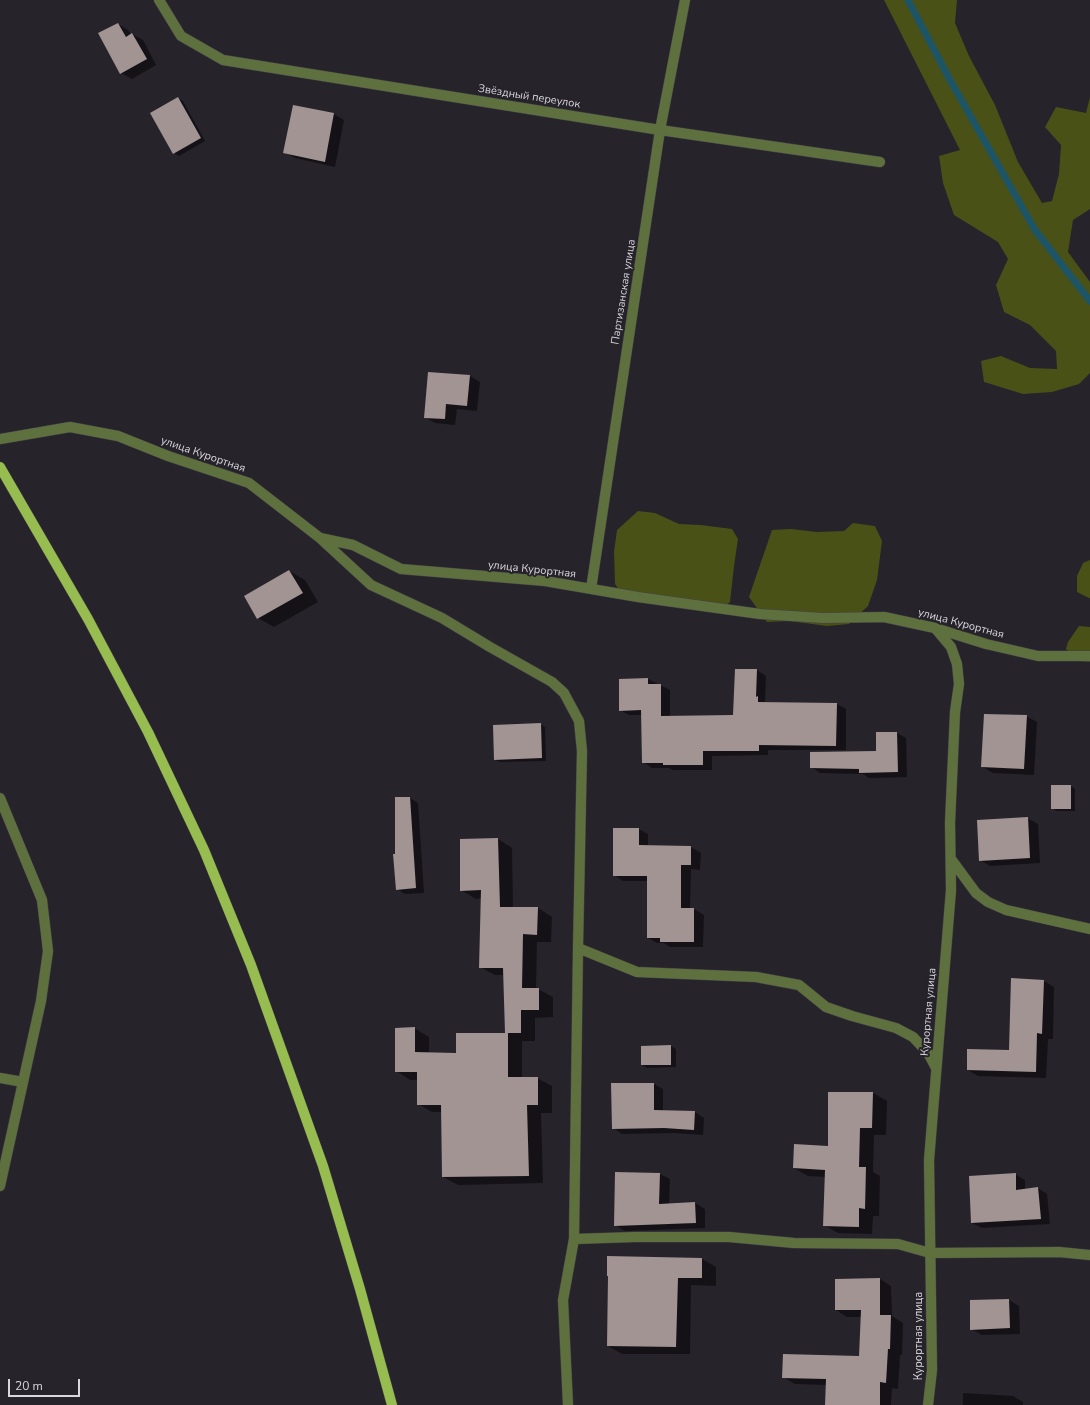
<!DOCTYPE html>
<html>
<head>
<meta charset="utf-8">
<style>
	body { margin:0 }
	#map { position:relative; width:1090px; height:1405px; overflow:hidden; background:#26232b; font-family:"Nunito Sans",sans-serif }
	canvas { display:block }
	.scale { position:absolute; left:8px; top:1379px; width:72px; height:18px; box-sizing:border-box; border:2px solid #d9d7dc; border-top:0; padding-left:5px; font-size:12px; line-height:14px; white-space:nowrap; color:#d9d7dc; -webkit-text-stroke:3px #26232b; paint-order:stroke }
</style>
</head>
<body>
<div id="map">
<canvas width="1090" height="1405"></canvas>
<div class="scale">20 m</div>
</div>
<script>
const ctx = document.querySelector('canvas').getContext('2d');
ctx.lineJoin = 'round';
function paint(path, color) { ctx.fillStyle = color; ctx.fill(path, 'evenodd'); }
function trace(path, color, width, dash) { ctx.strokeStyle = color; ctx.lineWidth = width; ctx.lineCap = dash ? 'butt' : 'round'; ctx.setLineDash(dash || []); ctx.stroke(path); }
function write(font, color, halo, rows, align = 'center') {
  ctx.font = font + ' "Nunito Sans",sans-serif'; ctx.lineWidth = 4; ctx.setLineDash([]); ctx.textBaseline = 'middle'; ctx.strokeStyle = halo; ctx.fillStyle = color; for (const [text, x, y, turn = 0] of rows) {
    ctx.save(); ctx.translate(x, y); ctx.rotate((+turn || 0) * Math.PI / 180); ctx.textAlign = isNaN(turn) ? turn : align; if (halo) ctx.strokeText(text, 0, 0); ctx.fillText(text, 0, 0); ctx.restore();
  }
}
const green = new Path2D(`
	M 884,0 L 957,0 L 955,23 L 969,56 L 995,105 L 1018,162 L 1042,203 L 1052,201 L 1059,174 L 1061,145 L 1045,127 L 1056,107 L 1086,113 L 1090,97 L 1090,209 L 1073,220 L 1068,252 L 1090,282 L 1090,373 L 1079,384 L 1052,392 L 1023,394 L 984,382 L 981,361 L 1001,356 L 1030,368 L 1057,369 L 1056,351 L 1030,325 L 1004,312 L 996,285 L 1008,259 L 998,242 L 954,215 L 943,183 L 939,156 L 960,150 Z
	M 638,511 L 655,513 L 679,524 L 701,525 L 732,529 L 738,539 L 734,566 L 730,602 L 723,608 L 626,599 L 615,584 L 614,552 L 617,530 Z
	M 853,523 L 875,526 L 882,541 L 877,580 L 868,606 L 849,624 L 827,626 L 789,621 L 767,622 L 749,597 L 772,530 L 791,529 L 817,532 L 844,531 Z
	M 1090,560 L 1090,598 L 1089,598 L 1077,592 L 1077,576 L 1083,563 Z
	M 1079,626 L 1090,627 L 1090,662 L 1079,661 L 1066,649 L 1068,642 Z`);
const shadow = new Path2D(`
	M 118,24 L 128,30 L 131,35 L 132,34 L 143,40 L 156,65 L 132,79 L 121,73 Z
	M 178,98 L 183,101 L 205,141 L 179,156 L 174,153 Z
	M 294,106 L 334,114 L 344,120 L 335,167 L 295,158 L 285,152 Z
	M 470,376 L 480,382 L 477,411 L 457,409 L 455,425 L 435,423 L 425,417 Z
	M 289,571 L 305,580 L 318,602 L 274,627 L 258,618 Z
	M 757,670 L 766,676 L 765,702 L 768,703 L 837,704 L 846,709 L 846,750 L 768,750 L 768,755 L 712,756 L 712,770 L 673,770 L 669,768 L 652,768 L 643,762 L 642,715 L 629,715 L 620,710 L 620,680 L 648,679 L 670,690 L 670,716 L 734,716 Z
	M 1026,716 L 1037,722 L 1034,775 L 993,773 L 983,767 Z
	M 540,724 L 545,727 L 546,761 L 500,762 L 495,760 Z
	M 897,733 L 906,738 L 907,777 L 869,778 L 863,774 L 820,773 L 811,767 L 877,752 Z
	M 1071,786 L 1075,789 L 1075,811 L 1057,811 L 1052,808 Z
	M 410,798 L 418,803 L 424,893 L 405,894 L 397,889 L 396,855 Z
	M 1027,818 L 1038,824 L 1040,863 L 990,866 L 980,860 Z
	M 639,829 L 648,834 L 648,846 L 691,847 L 701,853 L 700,870 L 691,869 L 690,909 L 694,909 L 704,915 L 703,947 L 670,947 L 664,943 L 657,943 L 648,938 L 648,881 L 623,881 L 614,875 Z
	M 498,839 L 512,848 L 513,908 L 538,908 L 552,917 L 551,942 L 537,942 L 536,989 L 538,989 L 553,997 L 553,1017 L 535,1018 L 535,1041 L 522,1041 L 522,1078 L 537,1078 L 552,1086 L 552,1113 L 541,1113 L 543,1183 L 458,1185 L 443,1177 L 442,1112 L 432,1112 L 418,1104 L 418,1080 L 410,1080 L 396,1071 L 414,1028 L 429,1037 L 429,1053 L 457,1054 L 506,1034 L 505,975 L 495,975 L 480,967 L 482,898 L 476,899 L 461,890 L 461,840 Z
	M 1012,979 L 1044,981 L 1054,987 L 1053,1039 L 1048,1039 L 1046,1078 L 978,1076 L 968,1070 L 1010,1051 Z
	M 671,1046 L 676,1049 L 676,1067 L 647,1068 L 642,1065 Z
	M 654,1084 L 663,1089 L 663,1111 L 695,1112 L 704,1118 L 703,1135 L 674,1133 L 622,1134 L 613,1128 Z
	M 873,1093 L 887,1101 L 886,1135 L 874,1135 L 873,1172 L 880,1176 L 879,1216 L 873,1216 L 872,1234 L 838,1233 L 824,1225 L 825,1177 L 808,1176 L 794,1168 L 829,1147 Z
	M 660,1174 L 670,1179 L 669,1205 L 695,1203 L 705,1209 L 705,1228 L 625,1231 L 615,1225 Z
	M 1015,1174 L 1025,1180 L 1025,1190 L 1038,1188 L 1047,1194 L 1050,1224 L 982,1228 L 972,1223 Z
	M 608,1257 L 702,1259 L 716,1267 L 716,1286 L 691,1285 L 690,1354 L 622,1354 L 608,1346 L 609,1276 Z
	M 880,1279 L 891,1286 L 892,1316 L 903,1323 L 902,1355 L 900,1355 L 898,1389 L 892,1388 L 891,1405 L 826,1405 L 826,1385 L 795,1384 L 783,1377 L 860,1357 L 861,1317 L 847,1317 L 836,1310 Z
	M 1009,1300 L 1019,1306 L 1020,1334 L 982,1335 L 971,1329 Z
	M 963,1393 L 1013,1396 L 1023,1402 L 1023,1405 L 963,1405 Z`);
const stream = new Path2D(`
	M 908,0 L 950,80 L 1035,230 L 1090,301`);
const building = new Path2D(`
	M 118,23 L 126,37 L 132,33 L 147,59 L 120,74 L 98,33 Z
	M 178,97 L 201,138 L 173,154 L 150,113 Z
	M 293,105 L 334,113 L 325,162 L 283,153 Z
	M 428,372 L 470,375 L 467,406 L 446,404 L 445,419 L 424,418 Z
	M 289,570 L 303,593 L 257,619 L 244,596 Z
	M 735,669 L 757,669 L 756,697 L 758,696 L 758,702 L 837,703 L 836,746 L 759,745 L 759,751 L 703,751 L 703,765 L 663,765 L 663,763 L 642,763 L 641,710 L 619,711 L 619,679 L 648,678 L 648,684 L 661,684 L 661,716 L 733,715 Z
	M 984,714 L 1027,715 L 1024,769 L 981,767 Z
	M 541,723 L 542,758 L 494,760 L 493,725 Z
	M 876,732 L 897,732 L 898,772 L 859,773 L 859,769 L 810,768 L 810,752 L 876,751 Z
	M 1051,785 L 1071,785 L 1071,809 L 1051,809 Z
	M 395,797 L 410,797 L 416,888 L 396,890 L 393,854 L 395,854 Z
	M 1028,817 L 1030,858 L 979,861 L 977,820 Z
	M 613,828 L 639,828 L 639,845 L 691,846 L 691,865 L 681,865 L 681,908 L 694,908 L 694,942 L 660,942 L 660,938 L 647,938 L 647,876 L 613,876 Z
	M 498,838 L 500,907 L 538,907 L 537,935 L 523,934 L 522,988 L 539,988 L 539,1010 L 521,1010 L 521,1033 L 508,1033 L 508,1077 L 538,1077 L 538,1105 L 527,1105 L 529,1176 L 442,1177 L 441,1105 L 417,1105 L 417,1072 L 395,1072 L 395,1028 L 415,1027 L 415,1052 L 456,1053 L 456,1033 L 505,1033 L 503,968 L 479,968 L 481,890 L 460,891 L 460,839 Z
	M 1011,978 L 1044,980 L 1042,1034 L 1037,1033 L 1036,1072 L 967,1070 L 967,1049 L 1009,1050 Z
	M 671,1045 L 671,1065 L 641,1065 L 641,1046 Z
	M 611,1083 L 654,1083 L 654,1110 L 695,1111 L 694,1130 L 664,1128 L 612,1129 Z
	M 828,1092 L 873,1092 L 872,1128 L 860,1128 L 859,1167 L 866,1167 L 865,1209 L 859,1208 L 859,1227 L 823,1226 L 825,1170 L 793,1168 L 794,1144 L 828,1146 Z
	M 615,1172 L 660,1173 L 659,1204 L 695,1202 L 696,1223 L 614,1226 Z
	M 1016,1173 L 1016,1190 L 1038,1187 L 1041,1219 L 971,1223 L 969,1176 Z
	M 607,1256 L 702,1258 L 702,1278 L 678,1278 L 676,1347 L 607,1346 L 608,1276 L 607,1276 Z
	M 880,1278 L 880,1315 L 891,1315 L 890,1349 L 888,1349 L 886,1383 L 880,1382 L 880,1405 L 825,1405 L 826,1379 L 782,1378 L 783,1354 L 859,1356 L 861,1310 L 835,1310 L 835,1279 Z
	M 1009,1299 L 1010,1328 L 970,1330 L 970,1300 Z`);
const minor = new Path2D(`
	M 159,0 L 181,36 L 223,60 L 660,130 L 880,162
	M 0,439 L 70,427 L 118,436 L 168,456 L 249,483 L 320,538 L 353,545 L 401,569 L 545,581 L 638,597 L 760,614 L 823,618 L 884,617 L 935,628 L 986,644 L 1038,656 L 1090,656
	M 320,538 L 371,585 L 442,618 L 490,647 L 552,682 L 564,693 L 579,721 L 582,751 L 578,948 L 574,1239 L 563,1300 L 568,1405
	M 591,589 L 660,130 L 685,0
	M 0,798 L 42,900 L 48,951 L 41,1001 L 0,1186
	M 951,859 L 976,893 L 988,902 L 1006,910 L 1090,929
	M 578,948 L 637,972 L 756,977 L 799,985 L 826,1007 L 852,1016 L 896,1028 L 913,1037 L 928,1053 L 936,1068
	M 0,1078 L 23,1082
	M 574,1239 L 635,1237 L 729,1237 L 794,1243 L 898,1244 L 930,1253 L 1059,1252 L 1090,1255
	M 928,1405 L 932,1370 L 929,1160 L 951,890 L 950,823 L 955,712 L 959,684 L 957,664 L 951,647 L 935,628`);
const major = new Path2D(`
	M 0,467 L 88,619 L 148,732 L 204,850 L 251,965 L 323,1166 L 360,1289 L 392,1405`);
const streetNames = [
	["Звёздный переулок",529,97,9],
	["Партизанская улица",624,292,-81],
	["улица Курортная",203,455,19],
	["улица Курортная",532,570,6],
	["улица Курортная",961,624,15],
	["Курортная улица",929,1012,-85],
	["Курортная улица",919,1336,-90]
];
paint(green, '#4a5116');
paint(shadow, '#0007');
trace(stream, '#1d5567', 7);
paint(building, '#a19492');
trace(minor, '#434047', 11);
trace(major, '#434047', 11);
trace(minor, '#5e703e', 10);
trace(major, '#97bc4f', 10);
write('11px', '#d9d7dc', '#26232b', streetNames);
</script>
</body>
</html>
